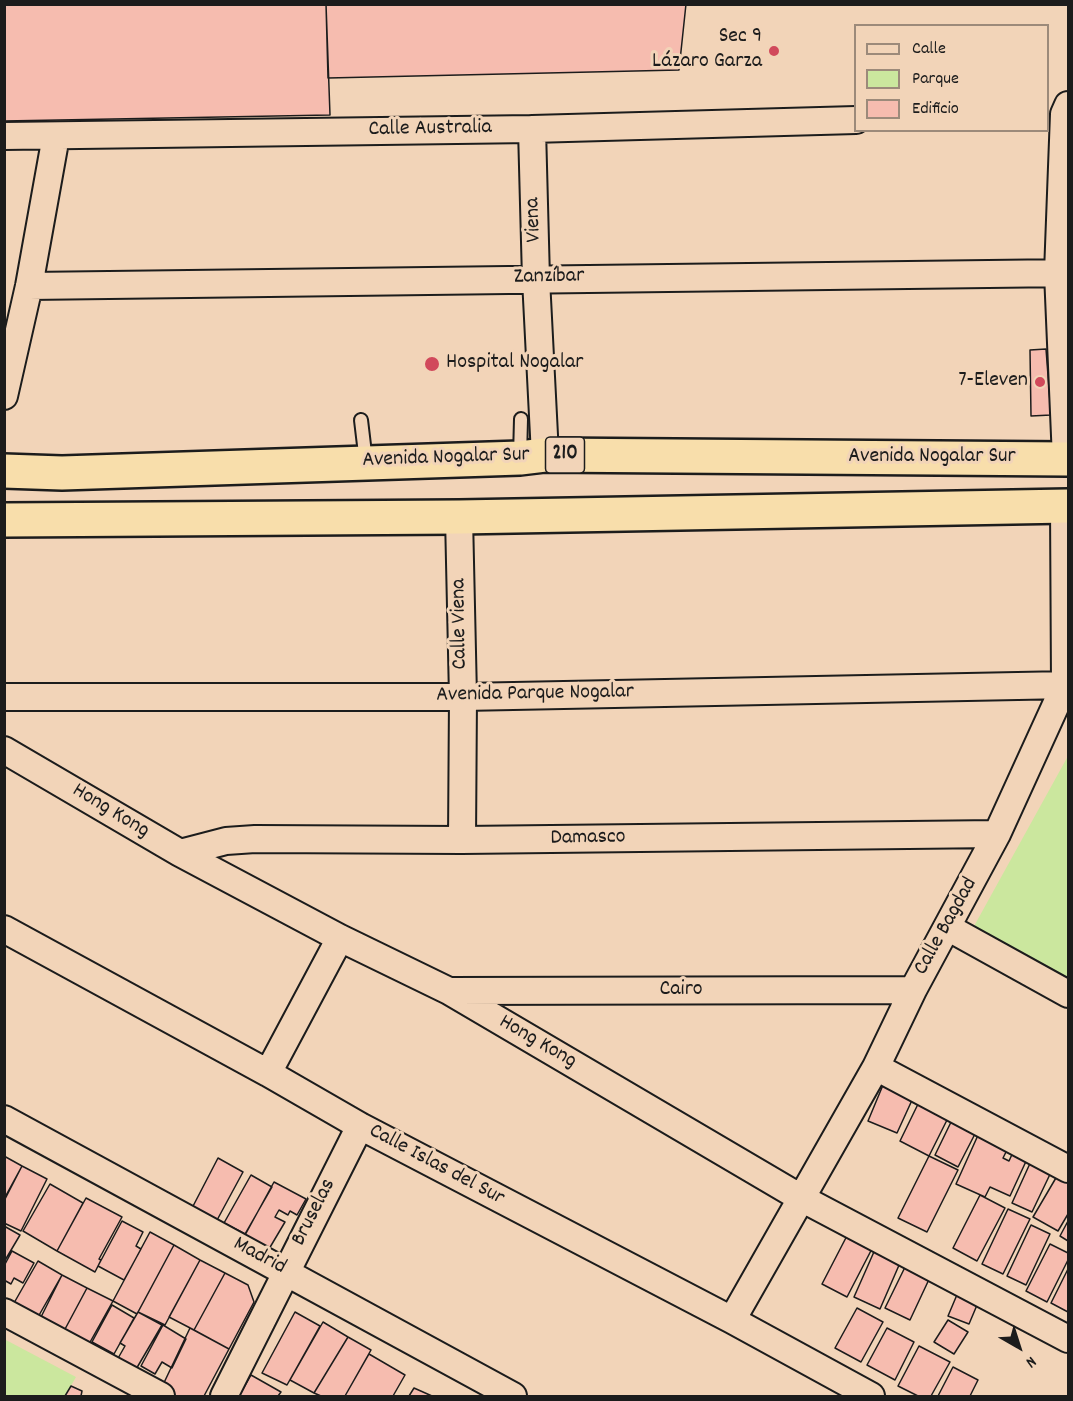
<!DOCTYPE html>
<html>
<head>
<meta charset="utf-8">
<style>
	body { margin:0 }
	#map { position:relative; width:1073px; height:1401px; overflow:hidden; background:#f2d4b8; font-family:Dekko,sans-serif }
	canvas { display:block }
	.frame { position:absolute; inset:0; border:6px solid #1c1c1c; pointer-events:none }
	.legend { position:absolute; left:854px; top:24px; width:195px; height:108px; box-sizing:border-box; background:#f2d4b8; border:2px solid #9c8a7a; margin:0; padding:8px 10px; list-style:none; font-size:18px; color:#1c1c1c }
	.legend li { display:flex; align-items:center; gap:12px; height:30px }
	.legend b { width:30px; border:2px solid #9c8a7a }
	.north { position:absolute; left:989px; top:1317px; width:60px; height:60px; -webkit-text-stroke:4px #f2d4b8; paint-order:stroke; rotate:141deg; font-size:16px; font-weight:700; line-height:24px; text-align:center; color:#1c1c1c }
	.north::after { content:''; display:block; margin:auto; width:21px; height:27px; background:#1c1c1c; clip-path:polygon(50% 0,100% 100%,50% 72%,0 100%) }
</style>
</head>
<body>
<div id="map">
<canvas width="1073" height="1401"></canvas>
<div class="frame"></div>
<ul class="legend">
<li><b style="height:8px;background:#f2d4b8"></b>Calle</li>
<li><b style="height:16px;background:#cbe79e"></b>Parque</li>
<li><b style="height:16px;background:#f6bcaf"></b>Edificio</li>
</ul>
<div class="north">N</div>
</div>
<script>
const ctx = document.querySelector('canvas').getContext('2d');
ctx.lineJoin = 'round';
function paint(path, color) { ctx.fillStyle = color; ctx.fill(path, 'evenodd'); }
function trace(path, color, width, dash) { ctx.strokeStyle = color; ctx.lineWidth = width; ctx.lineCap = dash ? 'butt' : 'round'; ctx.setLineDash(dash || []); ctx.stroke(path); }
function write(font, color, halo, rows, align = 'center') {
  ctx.font = font + ' Dekko,sans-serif'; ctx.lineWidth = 6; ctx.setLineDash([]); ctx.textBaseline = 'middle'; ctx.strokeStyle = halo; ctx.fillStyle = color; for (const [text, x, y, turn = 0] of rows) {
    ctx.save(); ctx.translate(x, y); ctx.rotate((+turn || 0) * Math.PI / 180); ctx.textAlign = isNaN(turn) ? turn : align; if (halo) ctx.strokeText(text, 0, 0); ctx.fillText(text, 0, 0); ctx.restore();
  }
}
const green = new Path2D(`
	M 1068,756 L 1068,981 L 973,928 Z
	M 4,1339 L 76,1377 L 65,1396 L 5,1396 Z`);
const building = new Path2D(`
	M 4,4 L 326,4 L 330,115 L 4,121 Z
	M 326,4 L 686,4 L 679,70 L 328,78 Z
	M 1046,349 L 1051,415 L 1031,416 L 1030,350 Z
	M 883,1085 L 913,1098 L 897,1133 L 868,1121 Z
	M 920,1100 L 950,1114 L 929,1156 L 900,1141 Z
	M 953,1118 L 977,1130 L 958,1167 L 935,1155 Z
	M 979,1133 L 1009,1146 L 1003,1158 L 1009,1161 L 1014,1150 L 1028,1157 L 1010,1196 L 990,1187 L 985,1197 L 956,1184 Z
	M 4,1156 L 22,1166 L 4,1199 Z
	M 929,1156 L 958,1170 L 927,1232 L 898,1218 Z
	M 218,1158 L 243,1172 L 216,1222 L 191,1210 Z
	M 1032,1159 L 1053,1168 L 1032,1212 L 1012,1203 Z
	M 22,1166 L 47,1179 L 21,1231 L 4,1223 L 4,1201 Z
	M 1060,1171 L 1068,1175 L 1068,1214 L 1058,1231 L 1033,1217 Z
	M 251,1175 L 272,1187 L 245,1234 L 224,1223 Z
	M 274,1182 L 306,1199 L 297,1215 L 290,1211 L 288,1215 L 279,1210 L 275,1217 L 285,1222 L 269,1249 L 244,1237 Z
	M 50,1184 L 83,1203 L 57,1251 L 23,1231 Z
	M 980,1195 L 1005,1208 L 977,1261 L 953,1248 Z
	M 86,1198 L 122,1217 L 99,1259 L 101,1260 L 95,1272 L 57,1251 Z
	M 1008,1209 L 1030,1219 L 1003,1274 L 982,1264 Z
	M 122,1221 L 143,1232 L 136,1246 L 141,1249 L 124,1280 L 98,1266 Z
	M 1068,1221 L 1068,1241 L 1060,1236 Z
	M 1031,1225 L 1050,1234 L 1026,1285 L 1007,1276 Z
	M 4,1226 L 20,1235 L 4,1262 Z
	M 851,1228 L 876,1241 L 847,1297 L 822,1284 Z
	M 150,1232 L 174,1245 L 137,1314 L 113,1301 Z
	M 1050,1244 L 1068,1253 L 1068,1260 L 1047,1302 L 1026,1291 Z
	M 174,1245 L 200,1260 L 165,1325 L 138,1312 Z
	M 877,1245 L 903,1256 L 880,1309 L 854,1297 Z
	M 12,1251 L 34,1263 L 23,1283 L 14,1278 L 11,1284 L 4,1280 L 4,1266 Z
	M 200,1260 L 225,1273 L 194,1330 L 169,1317 Z
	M 38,1261 L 62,1275 L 38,1317 L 14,1303 Z
	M 908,1261 L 932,1273 L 910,1320 L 885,1308 Z
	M 1068,1269 L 1068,1312 L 1051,1303 Z
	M 225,1273 L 248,1285 L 254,1302 L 229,1349 L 194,1330 Z
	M 62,1275 L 87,1288 L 64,1331 L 41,1317 Z
	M 87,1288 L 113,1301 L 89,1344 L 64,1331 Z
	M 959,1290 L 980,1298 L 969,1324 L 948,1316 Z
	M 112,1305 L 134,1318 L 114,1354 L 92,1342 Z
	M 857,1308 L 883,1322 L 861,1362 L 835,1348 Z
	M 138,1312 L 162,1325 L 135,1371 L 117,1360 L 125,1346 L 120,1343 Z
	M 295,1312 L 320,1326 L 287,1385 L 262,1373 Z
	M 948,1320 L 968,1332 L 954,1354 L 934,1342 Z
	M 323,1322 L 348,1337 L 314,1393 L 290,1380 Z
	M 163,1325 L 186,1339 L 172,1368 L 162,1362 L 155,1374 L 141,1366 Z
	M 190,1328 L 229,1349 L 204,1396 L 175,1396 L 161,1389 Z
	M 887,1328 L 914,1342 L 895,1380 L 867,1365 Z
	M 348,1337 L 371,1350 L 345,1396 L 321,1396 L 314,1393 Z
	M 919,1346 L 950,1362 L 931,1396 L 918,1396 L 898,1386 Z
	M 369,1354 L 405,1375 L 393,1396 L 345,1396 Z
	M 953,1367 L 978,1380 L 970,1396 L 938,1396 Z
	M 251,1375 L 281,1392 L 278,1396 L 239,1396 Z
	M 71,1386 L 82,1391 L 81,1396 L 65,1396 Z
	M 414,1388 L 432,1396 L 409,1396 Z`);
const lane = new Path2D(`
	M 361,420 L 366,462
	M 520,457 L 521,419`);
const street = new Path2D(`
	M 532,129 L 536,279 L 545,455
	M 4,136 L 532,129 L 856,120
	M 29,286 L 1068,273
	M 4,396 L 29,286 L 56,136
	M 1066,459 L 1058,273 L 1064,114 L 1068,105
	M 459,517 L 463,697 L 462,840
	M 4,697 L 463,697 L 1068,685
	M 4,750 L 180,853 L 340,938 L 449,991 L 801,1198 L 1068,1339
	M 180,853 L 226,841 L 255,839 L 462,840 L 997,834
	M 947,927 L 1068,994
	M 4,929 L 268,1073 L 360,1126 L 732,1320 L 871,1396
	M 451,991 L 913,990
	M 876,1067 L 1068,1169
	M 268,1073 L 340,938
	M 4,1119 L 513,1396
	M 4,1312 L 161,1396
	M 732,1320 L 876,1067 L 913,990 L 997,834 L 1065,685 L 1064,506
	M 224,1396 L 360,1126`);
const highway = new Path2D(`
	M 4,471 L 62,473 L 520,458 L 545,455 L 1068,459
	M 4,520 L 459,517 L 1068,506`);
const markers = [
	[774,51,6,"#d1495b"],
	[432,364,8,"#d1495b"],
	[1040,382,6,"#d1495b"]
];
const shields = [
	[565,455,39]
];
const shieldNames = [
	["210",565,455]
];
const poiNames = [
	["Sec 9",762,38],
	["Lázaro Garza",762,63],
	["Hospital Nogalar",446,364,"left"],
	["7-Eleven",1028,382]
];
const streetNames = [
	["Calle Australia",430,130,-1],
	["Viena",535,220,-92],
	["Zanzíbar",549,278,-1],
	["Avenida Nogalar Sur",932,458],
	["Avenida Nogalar Sur",446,459,-2],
	["Calle Viena",461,624,-91],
	["Avenida Parque Nogalar",535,695,-1],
	["Hong Kong",110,812,31],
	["Damasco",588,839,-1],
	["Calle Bagdad",947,927,-61],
	["Cairo",681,991],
	["Hong Kong",537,1043,30],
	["Calle Islas del Sur",436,1166,28],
	["Bruselas",315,1213,-63],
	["Madrid",259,1257,28]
];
paint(green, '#cbe79e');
paint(building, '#f6bcaf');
trace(building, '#1c1c1c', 1.5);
trace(lane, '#1c1c1c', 16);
trace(street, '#1c1c1c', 30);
trace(highway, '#1c1c1c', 38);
trace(lane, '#f2d4b8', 12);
trace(street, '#f2d4b8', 26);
trace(highway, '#f8deab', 33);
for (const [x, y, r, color] of markers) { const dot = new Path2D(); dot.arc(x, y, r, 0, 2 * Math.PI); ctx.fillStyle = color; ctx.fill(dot); trace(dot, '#f2d4b8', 2); }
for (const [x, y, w] of shields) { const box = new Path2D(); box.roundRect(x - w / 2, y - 18, w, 36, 4.5); ctx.fillStyle = '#f2d4b8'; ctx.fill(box); trace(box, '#1c1c1c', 1.5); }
write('bold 21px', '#1c1c1c', null, shieldNames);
write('22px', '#1c1c1c', '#f2d4b8', poiNames, 'right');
write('22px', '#1c1c1c', '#f2d4b8', streetNames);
</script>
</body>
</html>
